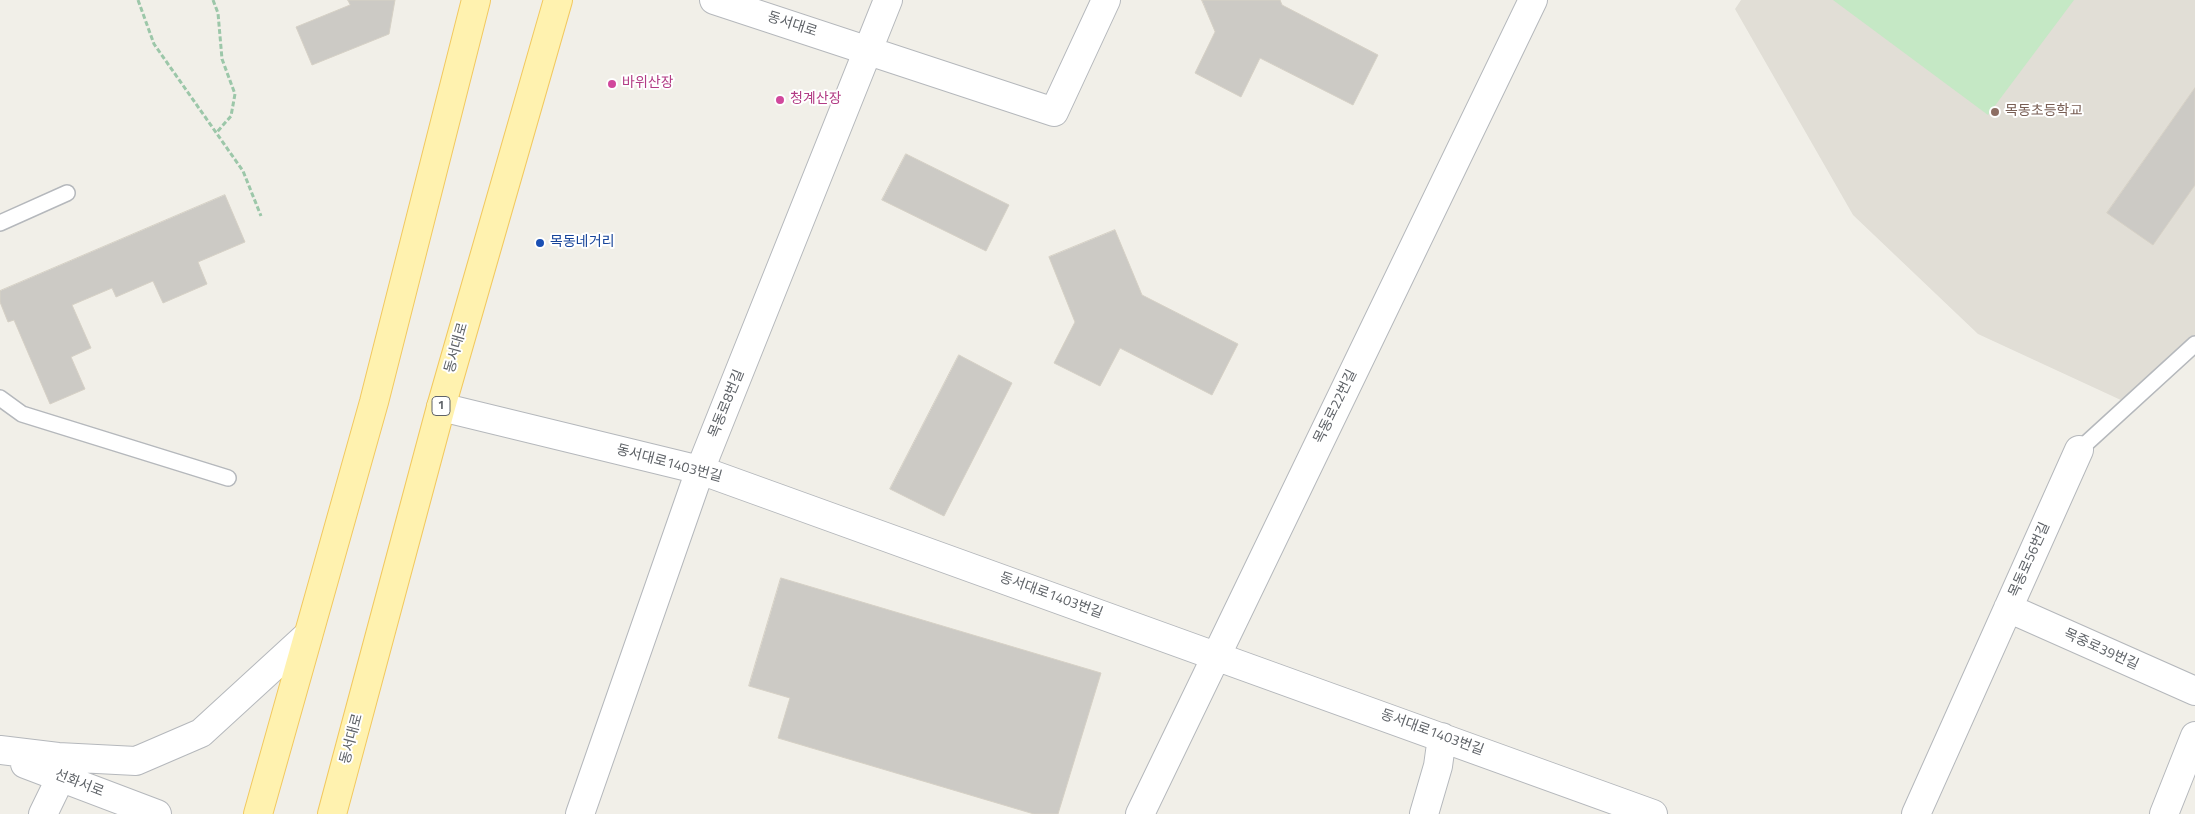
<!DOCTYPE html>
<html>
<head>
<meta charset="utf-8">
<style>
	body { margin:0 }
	canvas { display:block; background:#f1efe8 }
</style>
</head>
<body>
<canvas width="2195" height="814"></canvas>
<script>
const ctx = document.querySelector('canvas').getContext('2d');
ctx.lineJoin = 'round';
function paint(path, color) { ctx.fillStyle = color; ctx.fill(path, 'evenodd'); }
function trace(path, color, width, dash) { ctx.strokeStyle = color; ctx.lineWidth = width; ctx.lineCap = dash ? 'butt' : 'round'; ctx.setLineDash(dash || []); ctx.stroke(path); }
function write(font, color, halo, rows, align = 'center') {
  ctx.font = font + ' "Titillium Web","Noto Sans KR",sans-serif'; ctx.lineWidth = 4; ctx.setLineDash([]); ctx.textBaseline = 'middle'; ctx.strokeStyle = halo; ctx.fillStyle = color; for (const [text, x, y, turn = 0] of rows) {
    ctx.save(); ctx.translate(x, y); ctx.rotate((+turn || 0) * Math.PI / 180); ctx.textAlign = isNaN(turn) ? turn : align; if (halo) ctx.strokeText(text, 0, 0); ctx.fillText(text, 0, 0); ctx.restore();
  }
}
const education = new Path2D(`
	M 1741,0 L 2195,0 L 2195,347 L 2123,401 L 1978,334 L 1853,215 L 1735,9 Z`);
const green = new Path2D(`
	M 1833,0 L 2074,0 L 1988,115 Z`);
const building = new Path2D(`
	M 348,0 L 395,0 L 389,34 L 312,65 L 296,27 L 350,5 Z
	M 1202,0 L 1280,0 L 1282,5 L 1378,55 L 1353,105 L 1260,58 L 1241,97 L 1195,73 L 1215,32 Z
	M 2195,88 L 2195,185 L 2153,245 L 2107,213 Z
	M 906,154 L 1009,205 L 986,251 L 882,200 Z
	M 225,195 L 245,242 L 198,262 L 207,284 L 163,303 L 153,281 L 116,297 L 112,288 L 72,305 L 91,348 L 71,357 L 85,389 L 50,404 L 14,320 L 8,322 L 0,302 L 0,291 Z
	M 1115,230 L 1142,295 L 1238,344 L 1212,395 L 1120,348 L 1100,386 L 1054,363 L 1075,322 L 1049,257 Z
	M 959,355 L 1012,383 L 944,516 L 890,489 Z
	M 781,578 L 1101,673 L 1058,814 L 1034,814 L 778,738 L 790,698 L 749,686 Z`);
const path = new Path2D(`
	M 138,0 L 154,44 L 243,171 L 261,216
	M 213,0 L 218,13 L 222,59 L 235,94 L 231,116 L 217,132`);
const service = new Path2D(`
	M 0,223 L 67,193
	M 0,398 L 22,414 L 228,478
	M 2079,450 L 2195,344`);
const minor = new Path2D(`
	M 714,0 L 1054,112 L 1106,0
	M 441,407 L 700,470 L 1653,814
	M 2008,608 L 2195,691
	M 43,814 L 61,777
	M 580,814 L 700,470 L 888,0
	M 1140,814 L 1533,0
	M 1424,814 L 1438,766 L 1442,737
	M 1916,814 L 2079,450
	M 2164,814 L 2195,736`);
const tertiary = new Path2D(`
	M 0,750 L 58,757 L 136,761 L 201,733 L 308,635
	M 25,764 L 157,814`);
const primary = new Path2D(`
	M 258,814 L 374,402 L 476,0
	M 332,814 L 441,407 L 558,0`);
const markers = [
	[612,84,5,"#d1479c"],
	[780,100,5,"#d1479c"],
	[1995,112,5,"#8d6e63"],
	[540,243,5,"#1a4fb4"]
];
const shields = [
	[441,406,18]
];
const shieldNames = [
	["1",441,406]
];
const streetNames = [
	["동서대로",792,25,18],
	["동서대로",457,348,-74],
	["목동로8번길",727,404,-68],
	["목동로22번길",1336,407,-64],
	["동서대로1403번길",669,464,15],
	["목동로56번길",2030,560,-66],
	["동서대로1403번길",1051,596,20],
	["목중로39번길",2101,650,24],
	["동서대로1403번길",1432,733,20],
	["동서대로",352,739,-75],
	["선화서로",79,784,21]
];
const hotelNames = [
	["바위산장",622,84],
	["청계산장",790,100]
];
const educationNames = [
	["목동초등학교",2005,112]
];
const transitNames = [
	["목동네거리",550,243]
];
paint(education, '#e1ded6');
paint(green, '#c5e8c5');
paint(building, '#cccac5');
trace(building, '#d6d1c6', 1);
trace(service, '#b5b8bc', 18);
trace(minor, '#b5b8bc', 30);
trace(tertiary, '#b5b8bc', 30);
trace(primary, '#f2c960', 30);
trace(path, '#9cc7a9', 3, [5, 2.5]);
trace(service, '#fff', 15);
trace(minor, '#fff', 28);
trace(tertiary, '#fff', 28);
trace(primary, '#fff2af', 28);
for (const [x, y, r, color] of markers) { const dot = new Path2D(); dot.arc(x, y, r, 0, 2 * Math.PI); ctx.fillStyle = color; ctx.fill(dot); trace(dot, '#fff', 2); }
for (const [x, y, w] of shields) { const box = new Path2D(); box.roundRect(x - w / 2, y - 9.5, w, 19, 4); ctx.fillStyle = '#fff'; ctx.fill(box); trace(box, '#5f6368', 1); }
write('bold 12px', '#5f6368', null, shieldNames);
write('14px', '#5f6368', '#fff', streetNames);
write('14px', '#b23c85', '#fff', hotelNames, 'left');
write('14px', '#785e54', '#fff', educationNames, 'left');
write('14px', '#164399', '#fff', transitNames, 'left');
</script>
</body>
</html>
